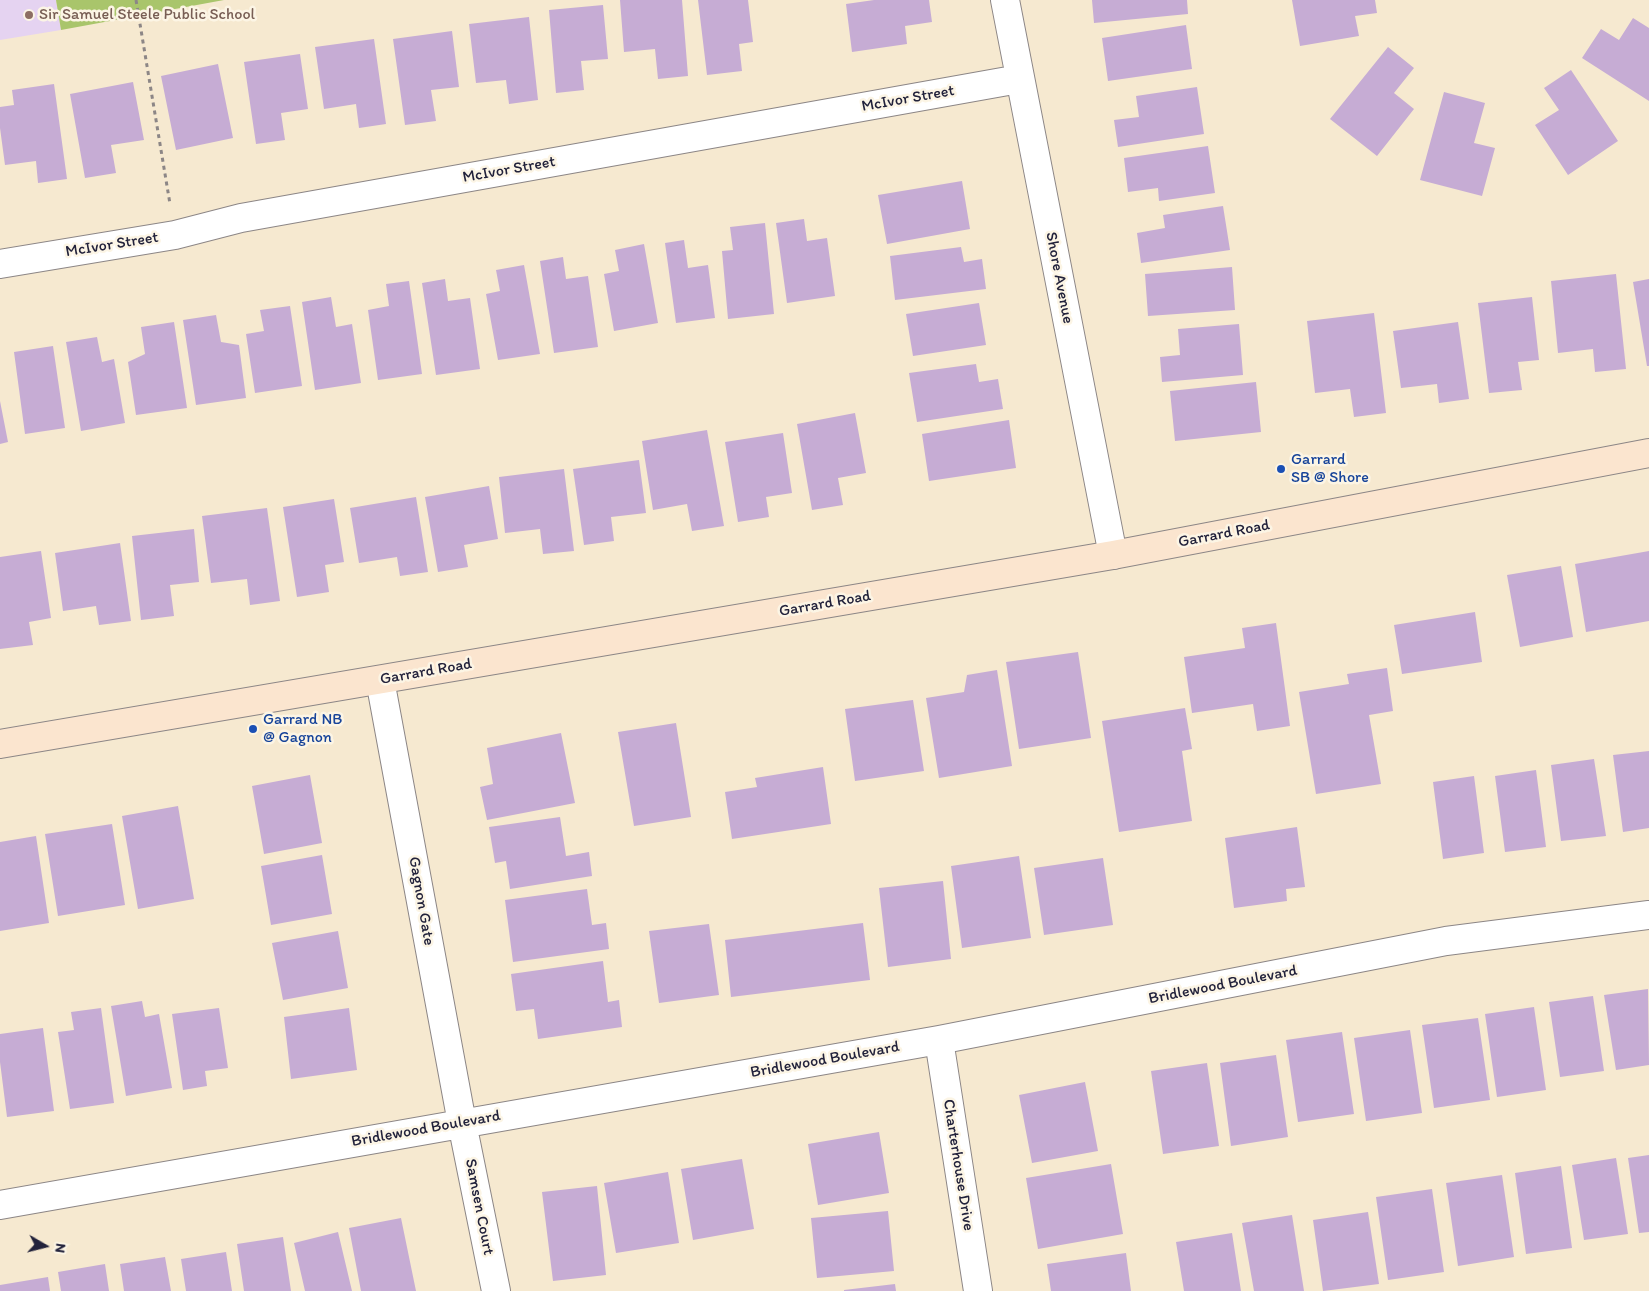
<!DOCTYPE html>
<html>
<head>
<meta charset="utf-8">
<style>
	body { margin:0 }
	#map { position:relative; width:1649px; height:1291px; overflow:hidden; background:#f6e9d0; font-family:Itim,sans-serif }
	canvas { display:block }
	.north { position:absolute; left:20px; top:1221px; width:50px; height:50px; -webkit-text-stroke:4px #fcf5e5; paint-order:stroke; rotate:98deg; font-size:14px; font-weight:700; line-height:20px; text-align:center; color:#22223b }
	.north::after { content:''; display:block; margin:auto; width:18px; height:22px; background:#22223b; clip-path:polygon(50% 0,100% 100%,50% 72%,0 100%) }
</style>
</head>
<body>
<div id="map">
<canvas width="1649" height="1291"></canvas>
<div class="north">N</div>
</div>
<script>
const ctx = document.querySelector('canvas').getContext('2d');
ctx.lineJoin = 'round';
function paint(path, color) { ctx.fillStyle = color; ctx.fill(path, 'evenodd'); }
function trace(path, color, width, dash) { ctx.strokeStyle = color; ctx.lineWidth = width; ctx.lineCap = dash ? 'butt' : 'round'; ctx.setLineDash(dash || []); ctx.stroke(path); }
function write(font, color, halo, rows, align = 'center') {
  ctx.font = font + ' Itim,sans-serif'; ctx.lineWidth = 5; ctx.setLineDash([]); ctx.textBaseline = 'middle'; ctx.strokeStyle = halo; ctx.fillStyle = color; for (const [text, x, y, turn = 0] of rows) {
    ctx.save(); ctx.translate(x, y); ctx.rotate((+turn || 0) * Math.PI / 180); ctx.textAlign = isNaN(turn) ? turn : align; if (halo) ctx.strokeText(text, 0, 0); ctx.fillText(text, 0, 0); ctx.restore();
  }
}
const built = new Path2D(`
	M 0,0 L 56,0 L 61,30 L 0,40 Z`);
const green = new Path2D(`
	M 56,0 L 224,0 L 61,30 Z`);
const building = new Path2D(`
	M 620,0 L 682,0 L 688,76 L 658,79 L 655,49 L 624,52 Z
	M 698,0 L 748,0 L 753,42 L 739,44 L 742,71 L 707,75 Z
	M 874,0 L 929,0 L 932,22 L 905,26 L 907,44 L 852,52 L 846,4 Z
	M 1092,0 L 1187,0 L 1188,14 L 1094,23 Z
	M 1292,0 L 1375,0 L 1377,13 L 1355,16 L 1359,36 L 1300,46 Z
	M 603,5 L 608,59 L 581,61 L 584,90 L 556,93 L 549,10 Z
	M 529,17 L 538,100 L 509,104 L 506,80 L 476,83 L 469,24 Z
	M 1633,18 L 1649,28 L 1649,101 L 1582,58 L 1601,29 L 1619,40 Z
	M 1186,25 L 1192,69 L 1108,81 L 1102,38 Z
	M 452,31 L 459,87 L 431,90 L 436,121 L 405,125 L 393,39 Z
	M 374,39 L 386,124 L 359,128 L 356,104 L 324,109 L 315,47 Z
	M 1388,47 L 1414,68 L 1394,93 L 1414,109 L 1377,156 L 1330,119 Z
	M 300,54 L 308,109 L 281,113 L 285,140 L 256,144 L 244,62 Z
	M 218,64 L 233,138 L 176,150 L 161,76 Z
	M 1571,70 L 1618,141 L 1568,175 L 1535,125 L 1559,110 L 1544,88 Z
	M 133,82 L 144,140 L 111,145 L 116,173 L 85,178 L 70,94 Z
	M 54,84 L 67,179 L 38,183 L 36,161 L 5,165 L 0,128 L 0,107 L 14,105 L 12,90 Z
	M 1197,87 L 1204,134 L 1118,147 L 1114,120 L 1139,117 L 1136,96 Z
	M 1444,92 L 1485,103 L 1474,143 L 1495,148 L 1482,196 L 1420,180 Z
	M 1208,146 L 1215,193 L 1159,201 L 1158,188 L 1128,192 L 1124,158 Z
	M 962,181 L 970,229 L 887,244 L 878,195 Z
	M 1223,206 L 1230,250 L 1141,263 L 1137,233 L 1165,228 L 1163,215 Z
	M 804,219 L 807,241 L 827,238 L 835,296 L 787,303 L 776,223 Z
	M 765,223 L 774,314 L 728,319 L 722,251 L 733,250 L 730,227 Z
	M 684,240 L 688,268 L 708,265 L 715,318 L 676,323 L 665,243 Z
	M 644,244 L 658,323 L 614,331 L 604,274 L 619,271 L 615,250 Z
	M 961,247 L 964,262 L 982,259 L 986,289 L 895,300 L 890,256 Z
	M 563,257 L 566,279 L 588,276 L 598,347 L 554,353 L 540,261 Z
	M 524,265 L 540,354 L 498,360 L 486,294 L 500,291 L 496,270 Z
	M 1232,267 L 1235,310 L 1148,316 L 1145,274 Z
	M 1616,274 L 1626,369 L 1595,372 L 1593,349 L 1558,353 L 1551,281 Z
	M 445,279 L 448,301 L 470,298 L 480,369 L 436,375 L 422,283 Z
	M 1649,279 L 1649,366 L 1647,366 L 1633,282 Z
	M 409,281 L 422,374 L 378,380 L 368,310 L 389,306 L 386,284 Z
	M 331,297 L 336,327 L 352,324 L 361,383 L 315,390 L 302,302 Z
	M 1532,297 L 1539,360 L 1518,362 L 1522,390 L 1489,393 L 1478,303 Z
	M 979,303 L 986,345 L 913,356 L 906,314 Z
	M 290,306 L 302,386 L 255,393 L 246,334 L 264,331 L 260,310 Z
	M 1374,313 L 1386,413 L 1354,417 L 1350,389 L 1315,393 L 1307,321 Z
	M 216,315 L 221,342 L 239,345 L 246,398 L 196,405 L 183,320 Z
	M 174,322 L 187,408 L 136,415 L 128,362 L 145,354 L 141,327 Z
	M 1458,322 L 1469,399 L 1439,403 L 1437,384 L 1401,388 L 1393,331 Z
	M 1239,324 L 1243,375 L 1162,382 L 1160,357 L 1180,355 L 1178,329 Z
	M 97,337 L 102,362 L 114,359 L 125,423 L 81,431 L 66,342 Z
	M 53,346 L 65,428 L 25,434 L 14,352 Z
	M 976,364 L 979,382 L 998,379 L 1003,409 L 917,422 L 909,373 Z
	M 1256,382 L 1261,432 L 1175,441 L 1170,391 Z
	M 0,401 L 8,442 L 0,444 Z
	M 855,413 L 866,473 L 838,478 L 843,505 L 812,510 L 797,424 Z
	M 1009,420 L 1016,468 L 929,481 L 922,434 Z
	M 707,430 L 724,526 L 692,531 L 687,504 L 653,510 L 642,441 Z
	M 783,433 L 792,493 L 766,497 L 769,517 L 738,522 L 725,442 Z
	M 639,460 L 646,513 L 611,517 L 614,541 L 584,545 L 573,469 Z
	M 564,469 L 574,551 L 543,554 L 540,529 L 505,533 L 499,477 Z
	M 489,486 L 498,539 L 464,545 L 468,567 L 438,572 L 425,497 Z
	M 416,497 L 428,572 L 400,576 L 397,557 L 359,563 L 350,508 Z
	M 334,499 L 344,562 L 325,565 L 329,592 L 297,597 L 283,507 Z
	M 267,508 L 280,601 L 250,605 L 247,579 L 211,583 L 202,516 Z
	M 194,529 L 199,582 L 170,585 L 174,616 L 141,620 L 132,536 Z
	M 120,543 L 131,621 L 99,625 L 96,606 L 63,611 L 55,553 Z
	M 41,551 L 51,618 L 29,622 L 33,645 L 0,649 L 0,557 Z
	M 1649,551 L 1649,621 L 1586,632 L 1575,564 Z
	M 1561,566 L 1573,637 L 1520,647 L 1507,575 Z
	M 1475,612 L 1482,662 L 1402,674 L 1394,625 Z
	M 1276,623 L 1290,726 L 1257,731 L 1253,704 L 1192,713 L 1184,657 L 1245,648 L 1242,628 Z
	M 1078,652 L 1091,738 L 1019,749 L 1006,662 Z
	M 1387,668 L 1393,711 L 1369,715 L 1381,784 L 1316,794 L 1299,692 L 1349,684 L 1347,674 Z
	M 997,670 L 1012,766 L 939,778 L 926,698 L 964,692 L 967,675 Z
	M 913,700 L 924,771 L 855,781 L 845,709 Z
	M 1185,708 L 1192,749 L 1182,751 L 1192,821 L 1119,832 L 1102,721 Z
	M 676,723 L 691,817 L 634,826 L 618,732 Z
	M 561,733 L 575,803 L 487,820 L 480,787 L 493,784 L 487,748 Z
	M 1649,751 L 1649,828 L 1623,832 L 1613,755 Z
	M 1594,759 L 1606,836 L 1561,841 L 1551,765 Z
	M 823,767 L 831,824 L 732,839 L 725,792 L 757,787 L 755,778 Z
	M 1536,770 L 1546,847 L 1505,852 L 1495,776 Z
	M 310,775 L 322,843 L 264,854 L 252,786 Z
	M 1474,776 L 1484,853 L 1443,859 L 1433,782 Z
	M 178,806 L 194,899 L 138,909 L 122,816 Z
	M 560,817 L 566,856 L 589,852 L 592,876 L 510,889 L 506,861 L 495,863 L 489,827 Z
	M 112,824 L 125,905 L 58,916 L 45,834 Z
	M 1297,827 L 1305,887 L 1286,889 L 1287,901 L 1234,908 L 1225,838 Z
	M 36,836 L 49,923 L 0,931 L 0,842 Z
	M 322,855 L 332,914 L 271,925 L 261,866 Z
	M 1019,856 L 1031,938 L 962,948 L 951,866 Z
	M 1103,858 L 1113,925 L 1044,935 L 1034,868 Z
	M 943,881 L 951,959 L 888,967 L 879,888 Z
	M 587,889 L 592,925 L 606,923 L 609,949 L 513,962 L 505,900 Z
	M 863,923 L 870,980 L 731,997 L 725,940 Z
	M 709,924 L 719,995 L 659,1003 L 649,931 Z
	M 338,931 L 348,988 L 283,1000 L 272,943 Z
	M 603,961 L 608,1002 L 619,1000 L 622,1027 L 538,1039 L 534,1009 L 516,1011 L 511,974 Z
	M 1648,989 L 1649,1065 L 1616,1070 L 1604,995 Z
	M 1593,996 L 1604,1071 L 1560,1077 L 1549,1002 Z
	M 142,1001 L 145,1017 L 159,1014 L 172,1088 L 126,1096 L 111,1006 Z
	M 1534,1007 L 1546,1090 L 1497,1097 L 1485,1014 Z
	M 101,1008 L 114,1103 L 70,1109 L 58,1032 L 74,1030 L 71,1012 Z
	M 219,1008 L 228,1068 L 205,1071 L 207,1086 L 183,1090 L 172,1014 Z
	M 349,1008 L 357,1070 L 291,1079 L 284,1017 Z
	M 1478,1018 L 1490,1100 L 1434,1108 L 1422,1025 Z
	M 43,1028 L 54,1111 L 7,1117 L 0,1062 L 0,1034 Z
	M 1410,1030 L 1422,1113 L 1366,1121 L 1354,1038 Z
	M 1342,1032 L 1354,1114 L 1298,1122 L 1286,1040 Z
	M 1276,1055 L 1288,1137 L 1231,1146 L 1220,1063 Z
	M 1207,1063 L 1219,1146 L 1163,1154 L 1151,1071 Z
	M 1085,1082 L 1098,1151 L 1032,1163 L 1019,1095 Z
	M 879,1132 L 889,1193 L 818,1205 L 808,1144 Z
	M 1649,1155 L 1649,1232 L 1639,1233 L 1628,1158 Z
	M 1616,1158 L 1628,1234 L 1584,1240 L 1572,1165 Z
	M 742,1159 L 754,1229 L 693,1240 L 681,1169 Z
	M 1111,1164 L 1123,1234 L 1038,1249 L 1026,1178 Z
	M 1561,1166 L 1572,1248 L 1526,1254 L 1515,1173 Z
	M 668,1172 L 679,1243 L 616,1253 L 604,1183 Z
	M 1502,1175 L 1514,1257 L 1458,1266 L 1446,1183 Z
	M 597,1186 L 606,1275 L 553,1281 L 542,1192 Z
	M 1432,1189 L 1444,1272 L 1388,1280 L 1376,1197 Z
	M 888,1211 L 894,1271 L 817,1278 L 811,1218 Z
	M 1368,1212 L 1379,1284 L 1323,1291 L 1313,1220 Z
	M 1292,1215 L 1304,1291 L 1254,1291 L 1242,1223 Z
	M 401,1218 L 416,1291 L 361,1291 L 349,1228 Z
	M 338,1232 L 352,1291 L 305,1291 L 294,1243 Z
	M 1232,1233 L 1241,1291 L 1184,1291 L 1176,1242 Z
	M 283,1237 L 291,1291 L 244,1291 L 237,1244 Z
	M 226,1252 L 232,1291 L 186,1291 L 181,1259 Z
	M 1126,1253 L 1131,1291 L 1051,1291 L 1047,1264 Z
	M 165,1257 L 171,1291 L 124,1291 L 120,1264 Z
	M 105,1264 L 109,1291 L 61,1291 L 58,1272 Z
	M 48,1277 L 50,1291 L 0,1291 L 0,1285 Z
	M 895,1284 L 896,1291 L 844,1291 L 844,1290 Z`);
const path = new Path2D(`
	M 136,0 L 170,204`);
const street = new Path2D(`
	M 1005,0 L 1113,555
	M 0,264 L 175,235 L 241,218 L 1019,79
	M 380,680 L 462,1123 L 496,1291
	M 939,1040 L 978,1291
	M 0,1205 L 939,1040 L 1446,941 L 1649,915`);
const secondary = new Path2D(`
	M 0,744 L 1113,555 L 1649,453`);
const markers = [
	[29,15,5,"#8d6e63"],
	[1281,469,5,"#1a4fb4"],
	[253,729,5,"#1a4fb4"]
];
const educationNames = [
	["Sir Samuel Steele Public School",39,15]
];
const streetNames = [
	["McIvor Street",908,99,-10],
	["McIvor Street",509,170,-10],
	["McIvor Street",112,245,-9],
	["Shore Avenue",1059,278,79],
	["Garrard Road",1224,534,-11],
	["Garrard Road",825,604,-10],
	["Garrard Road",426,672,-10],
	["Gagnon Gate",421,901,80],
	["Bridlewood Boulevard",1223,985,-11],
	["Bridlewood Boulevard",825,1060,-10],
	["Bridlewood Boulevard",426,1129,-10],
	["Charterhouse Drive",958,1165,81],
	["Samsen Court",479,1207,79]
];
const transitNames = [
	["Garrard",1291,460],
	["SB @ Shore",1291,478],
	["Garrard NB",263,720],
	["@ Gagnon",263,738]
];
paint(built, '#e5d3f1');
paint(green, '#a9c56b');
paint(building, '#c6acd4');
trace(street, '#8c8686', 30);
trace(secondary, '#8c8686', 30);
trace(path, '#8c8686', 3, [4, 4]);
trace(street, '#fff', 28);
trace(secondary, '#fbe5cf', 28);
for (const [x, y, r, color] of markers) { const dot = new Path2D(); dot.arc(x, y, r, 0, 2 * Math.PI); ctx.fillStyle = color; ctx.fill(dot); trace(dot, '#fcf5e5', 2); }
write('16px', '#785e54', '#fcf5e5', educationNames, 'left');
write('16px', '#22223b', '#fcf5e5', streetNames);
write('16px', '#164399', '#fcf5e5', transitNames, 'left');
</script>
</body>
</html>
